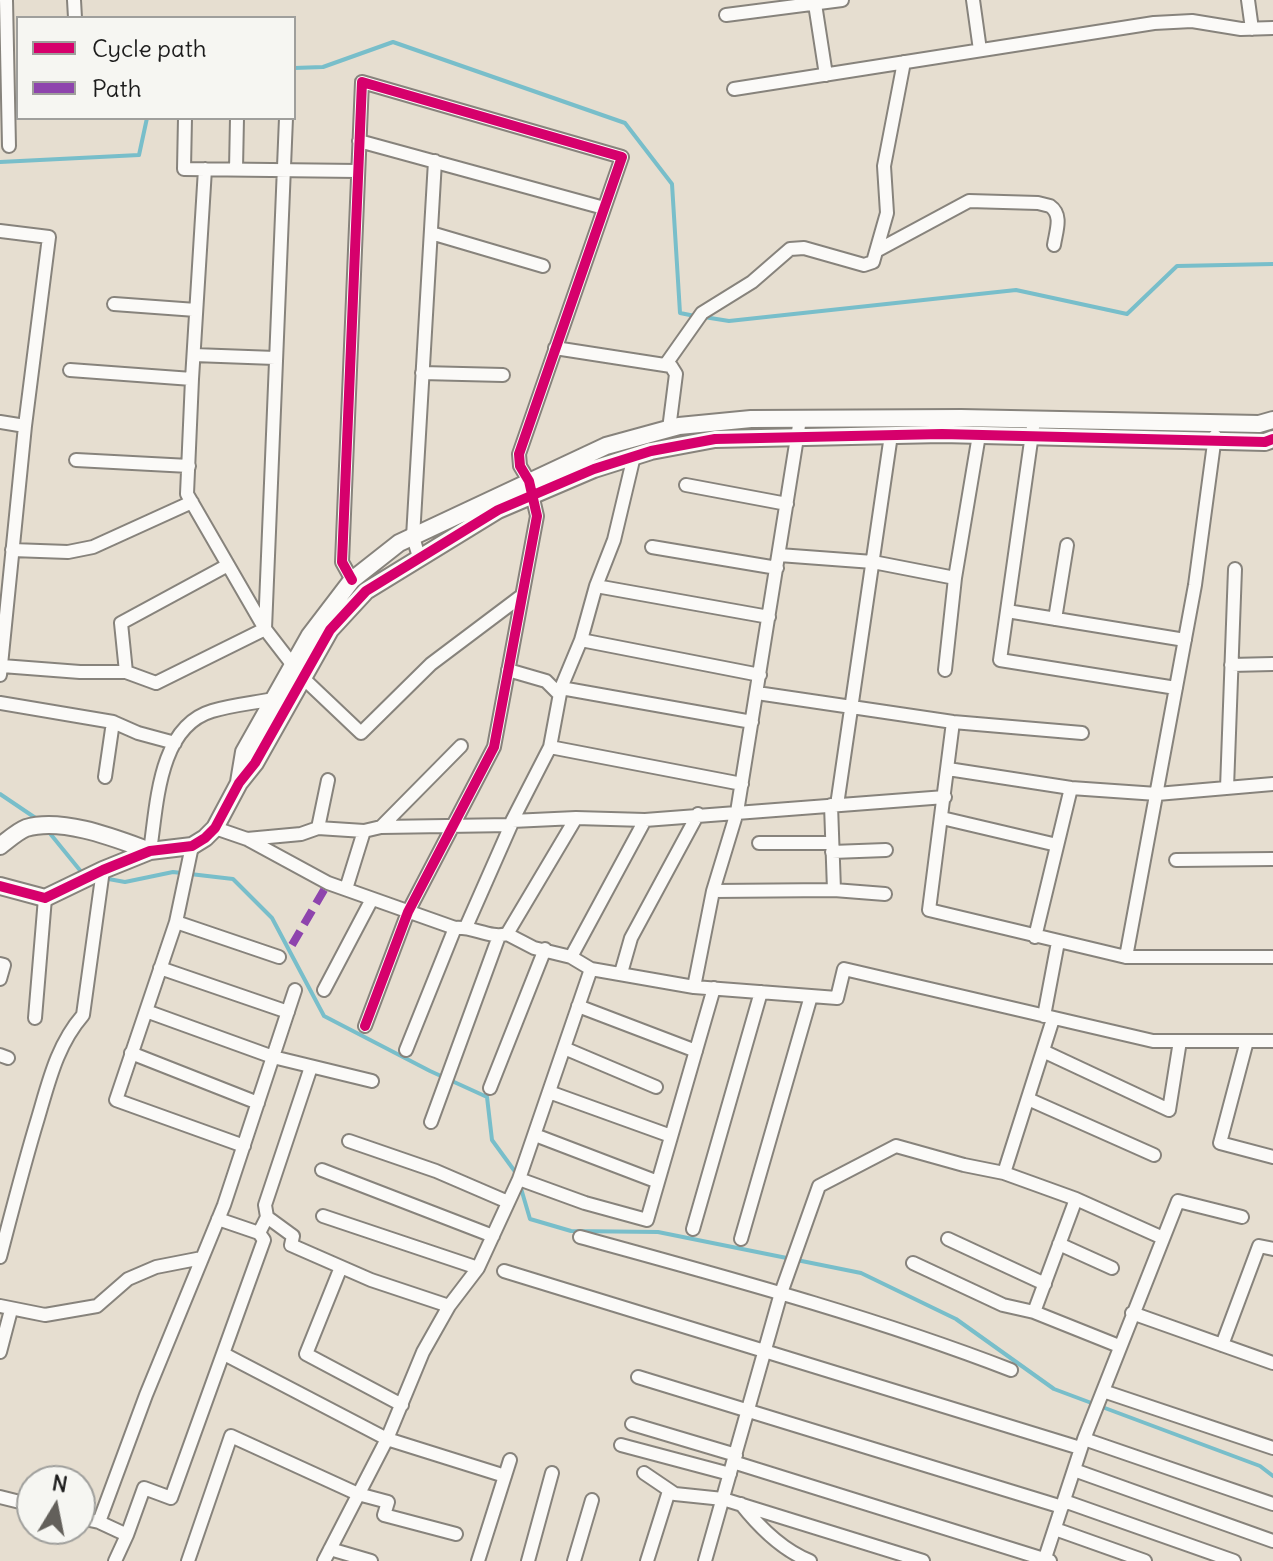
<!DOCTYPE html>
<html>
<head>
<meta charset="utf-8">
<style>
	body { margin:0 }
	#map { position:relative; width:1273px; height:1561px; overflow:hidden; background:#e6ded0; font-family:Delius,sans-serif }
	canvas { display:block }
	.legend { position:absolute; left:16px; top:16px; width:280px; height:104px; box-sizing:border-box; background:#f6f6f2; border:2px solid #9f9f9c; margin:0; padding:10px 14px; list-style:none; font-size:24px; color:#1c1c1c }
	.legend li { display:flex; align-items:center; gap:16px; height:40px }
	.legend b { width:40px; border:2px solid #9f9f9c }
	.north { position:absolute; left:16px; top:1465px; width:80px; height:80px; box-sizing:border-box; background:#f6f6f2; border:2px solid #9f9f9c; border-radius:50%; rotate:10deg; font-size:22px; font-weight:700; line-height:32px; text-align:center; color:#1c1c1c }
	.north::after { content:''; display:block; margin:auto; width:28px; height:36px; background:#63605b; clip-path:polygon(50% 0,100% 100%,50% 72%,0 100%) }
</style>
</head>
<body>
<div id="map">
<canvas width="1273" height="1561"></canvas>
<ul class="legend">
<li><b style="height:10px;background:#d6006c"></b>Cycle path</li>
<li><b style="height:10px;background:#8e44ad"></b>Path</li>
</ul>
<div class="north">N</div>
</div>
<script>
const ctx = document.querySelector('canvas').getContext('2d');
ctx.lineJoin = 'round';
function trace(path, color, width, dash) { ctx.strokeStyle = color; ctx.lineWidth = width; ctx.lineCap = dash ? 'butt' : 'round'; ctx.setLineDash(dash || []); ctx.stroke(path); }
const stream = new Path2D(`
	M 294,68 L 323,67 L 393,42 L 625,123 L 672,184 L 680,313 L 695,316
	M 0,162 L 139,155 L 147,118
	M 704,317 L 729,321 L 1016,290 L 1127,314 L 1177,266 L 1273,264
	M 0,794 L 40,821
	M 48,831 L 83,874
	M 103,878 L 125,882 L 173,872 L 233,879 L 272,918 L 324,1016 L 430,1071 L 487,1097 L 492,1140 L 516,1173
	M 520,1185 L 530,1219 L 571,1231 L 658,1232 L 861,1273 L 956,1319 L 1054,1389 L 1260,1466 L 1273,1476`);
const minor = new Path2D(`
	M 6,0 L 9,146
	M 74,0 L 75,18
	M 973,0 L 980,50
	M 1248,0 L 1252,29
	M 815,4 L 826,75
	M 726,15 L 842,0
	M 734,89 L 1154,23 L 1192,21 L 1241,29 L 1273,28
	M 185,118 L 184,169 L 358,171
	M 359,141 L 604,208
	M 205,169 L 192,379 L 187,494 L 265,629 L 302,677 L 361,733 L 431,664 L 520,597
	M 236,169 L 237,118
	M 0,231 L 49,237 L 25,426 L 0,675
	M 431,233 L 543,266
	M 878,250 L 969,201 L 1038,203 L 1050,206 C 1063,215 1056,231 1054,245
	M 114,304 L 196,310
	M 555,348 L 671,366 L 676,374 L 669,429
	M 194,355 L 275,358
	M 666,364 L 702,313 L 752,282 L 790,249 L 804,248 L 864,265 L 873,262 L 887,213 L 884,166 L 904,62
	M 70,370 L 192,379
	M 422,373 L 503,375
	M 1034,420 L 1000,660 L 1176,688
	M 0,422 L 25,426
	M 634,456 L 614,540 L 596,586 L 581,640 L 760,675
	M 76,460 L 189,466
	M 686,485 L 787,504
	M 652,547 L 777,568
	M 12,550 L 68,552 L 93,547 L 192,502
	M 779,555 L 873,562 L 955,578
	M 419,557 L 413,537 L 435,161
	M 352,580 L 342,562 L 362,82 L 622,157 L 519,454 L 520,466 L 529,481 L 537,516 L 494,747 L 408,912 L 365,1026
	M 596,586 L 769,617
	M 1007,611 L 1185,640
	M 1055,619 L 1067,545
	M 1231,665 L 1273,664
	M 2,666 L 80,672 L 126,672 L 156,683 L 265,629 L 286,118
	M 508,670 L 546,681 L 559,694 L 561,688 L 752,722
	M 945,670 L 955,578 L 979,435
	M 126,672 L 121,623 L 228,565
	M 757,693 L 953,722 L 1082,733
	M 0,703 L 113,722
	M 953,722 L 929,910 L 1126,957 L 1273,957
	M 550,747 L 561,688 L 581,640
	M 948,769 L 1071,788 L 1157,794 L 1273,784
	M 105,777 L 113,722 L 138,733 L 175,743
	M 1227,788 L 1235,569
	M 837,805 L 891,435
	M 942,818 L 1057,845
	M 512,821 L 550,747 L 742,784
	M 381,827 L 461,746
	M 215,828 L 247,839 L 301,834 L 318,828 L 364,831 L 381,827 L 511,825 L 512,821 L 576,818 L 645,820 L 945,797
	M 318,828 L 328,780
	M 247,839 L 328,883 L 455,928 C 473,926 490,939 507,934 L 534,948 L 571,957 L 591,969 L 694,987 L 837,998 L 844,969 L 1153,1041 L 1273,1041
	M 759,843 L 832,843
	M 192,846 L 176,922 L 116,1100 L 244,1146
	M 150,851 C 157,806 158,727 212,711 C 232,705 254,703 274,699
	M 832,852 L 886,850
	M 1176,860 L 1273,859
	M 346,889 L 364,831
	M 834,890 L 885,894
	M 713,891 L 834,890 L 831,805
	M 176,922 L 279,957
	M 466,927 L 511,825
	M 507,934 L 576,818
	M 1035,937 L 1071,788
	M 571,957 L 645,820
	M 1126,957 L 1195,585 L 1215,436
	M 0,964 L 4,965 L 0,979
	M 160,968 L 288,1012
	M 621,973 L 631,938 L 698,814
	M 694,987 L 713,891 L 737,812 L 800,419
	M 324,990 L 372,899
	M 578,1006 L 696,1051
	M 146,1011 L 273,1057 L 372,1081
	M 1044,1016 L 1058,942
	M 35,1018 L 45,898
	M 1247,1041 L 1220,1143 L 1273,1157
	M 564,1048 L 656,1087
	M 406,1050 L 455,928
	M 1043,1051 L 1169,1110 L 1180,1041
	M 131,1053 L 258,1103
	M 0,1055 L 8,1058
	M 490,1088 L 545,949
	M 549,1092 L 671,1136
	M 1028,1099 L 1154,1155
	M 431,1122 L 499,936
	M 535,1135 L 658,1182
	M 349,1141 L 436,1171 L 508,1202
	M 322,1170 L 493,1236
	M 1004,1173 L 1053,1019
	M 519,1179 L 585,1203 L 647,1220 L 714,988
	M 323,1216 L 478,1268
	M 267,1217 L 265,1205 L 311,1067
	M 218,1219 L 259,1233 L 267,1217 L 293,1236 L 291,1245 L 371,1280 L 449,1306
	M 693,1229 L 761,992
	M 580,1237 C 725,1277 871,1316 1011,1370
	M 741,1239 L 811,996
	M 948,1239 L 1045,1284
	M 1059,1244 L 1112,1268
	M 0,1257 C 12,1211 24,1164 38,1118 C 49,1081 57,1045 83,1015 L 103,870
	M 913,1263 L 1003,1305 L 1034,1312 L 1119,1346
	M 341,1267 L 306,1354 L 402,1405
	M 504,1271 L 1080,1448
	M 0,1306 L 45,1315 L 97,1306 L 128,1279 L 156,1267 L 202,1258
	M 1034,1312 L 1076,1199
	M 1132,1313 L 1273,1363
	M 1222,1345 L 1259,1246 L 1273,1249
	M 0,1352 L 11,1310
	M 224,1354 L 387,1439 L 505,1476
	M 638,1377 L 1062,1507
	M 1103,1391 L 1273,1448
	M 632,1424 L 736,1455
	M 1084,1439 L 1273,1504
	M 621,1445 L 730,1474
	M 733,1462 L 1050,1561
	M 1074,1470 L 1273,1541
	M 644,1473 L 675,1494 L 723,1499 L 923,1561
	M 0,1497 L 32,1505
	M 1064,1501 L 1234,1561
	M 741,1504 C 760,1528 782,1550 810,1561
	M 80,1518 L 99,1522 L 127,1535 L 115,1561
	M 99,1522 L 146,1395 L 224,1205 L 295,990
	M 1055,1529 L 1145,1561
	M 127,1535 L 144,1488 L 171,1498 L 264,1240 L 259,1233
	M 330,1549 L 371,1561
	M 188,1561 L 231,1436 L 358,1494 L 388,1502 L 384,1515 L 456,1534
	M 324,1561 L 387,1439 L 423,1352 L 449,1306 L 478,1268 L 519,1179 L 591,969
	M 478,1561 L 510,1460
	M 528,1561 L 552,1473
	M 574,1561 L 592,1500
	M 647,1561 L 669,1491
	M 705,1561 L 781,1293 L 819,1186 L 896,1146 L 964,1165 L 1004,1173 L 1076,1199 L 1163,1238
	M 1044,1561 L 1084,1439 L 1178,1201 L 1242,1217`);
const tertiary = new Path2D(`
	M 239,782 L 244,752 L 310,635 L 352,580 L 399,543 L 606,446 L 679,426 L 751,419 L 961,418 L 1259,424 L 1273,420
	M 0,846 C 8,840 18,831 26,828 C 63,817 117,839 150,851
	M 0,886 L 45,898 L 103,870 L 150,851 L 192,846 L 205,838 L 215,828 L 239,783 L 255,763 L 330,630 L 366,591 L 498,510 L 594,469 L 651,451 L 715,439 L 942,434 L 1265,442 L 1273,439`);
const quiet = new Path2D(`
	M 292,945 L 328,883`);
const cycleway = new Path2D(`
	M 352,580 L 342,562 L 362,82 L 622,157 L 519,454 L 520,466 L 529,481 L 537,516 L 494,747 L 408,912 L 365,1026
	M 0,886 L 45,898 L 103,870 L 150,851 L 192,846 L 205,838 L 215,828 L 239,783 L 255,763 L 330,630 L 366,591 L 498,510 L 594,469 L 651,451 L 715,439 L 942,434 L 1265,442 L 1273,439`);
trace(stream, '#78beca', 4);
trace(minor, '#87837c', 16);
trace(tertiary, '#87837c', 20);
trace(minor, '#fbfaf8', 12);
trace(tertiary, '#fbfaf8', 16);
trace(quiet, '#8e44ad', 8, [16, 8]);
trace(cycleway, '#d6006c', 10);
</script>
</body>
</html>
